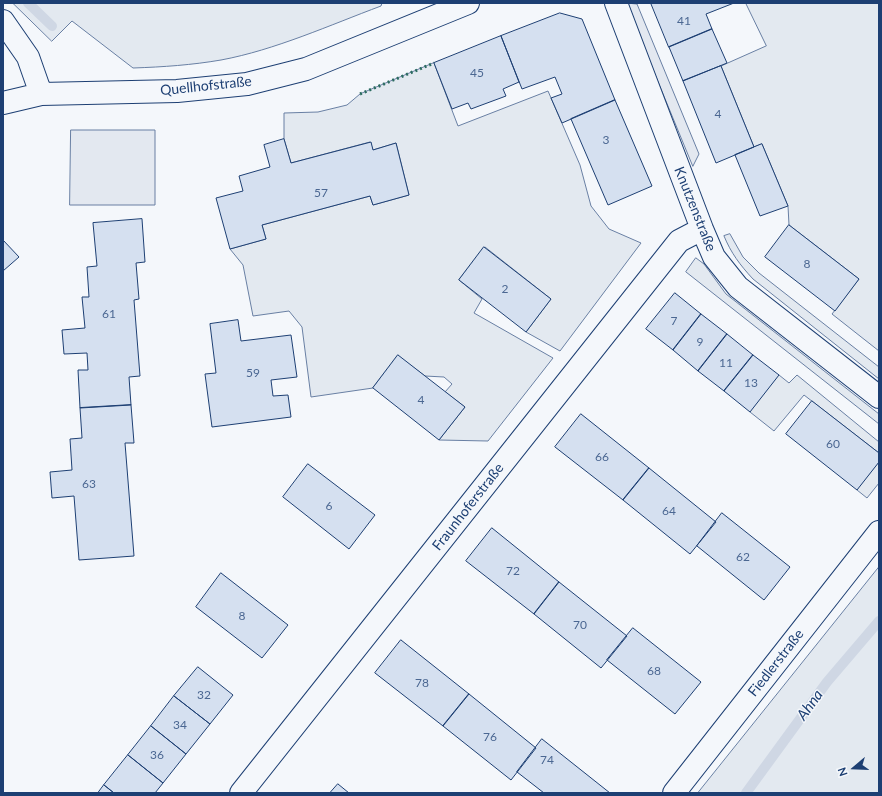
<!DOCTYPE html>
<html>
<head>
<meta charset="utf-8">
<style>
	body { margin:0 }
	#map { position:relative; width:882px; height:796px; overflow:hidden; background:#f4f7fb; font-family:Lato,sans-serif }
	canvas { display:block }
	.frame { position:absolute; inset:0; border:4px solid #1d3f73; pointer-events:none }
	.north { position:absolute; left:834px; top:748px; width:40px; height:40px; -webkit-text-stroke:3px #f4f7fb; paint-order:stroke; rotate:251deg; font-size:11px; font-weight:700; line-height:16px; text-align:center; color:#1d3f73 }
	.north::after { content:''; display:block; margin:auto; width:14px; height:18px; background:#1d3f73; clip-path:polygon(50% 0,100% 100%,50% 72%,0 100%) }
</style>
</head>
<body>
<div id="map">
<canvas width="882" height="796"></canvas>
<div class="frame"></div>
<div class="north">N</div>
</div>
<script>
const ctx = document.querySelector('canvas').getContext('2d');
ctx.lineJoin = 'round';
function paint(path, color) { ctx.fillStyle = color; ctx.fill(path, 'evenodd'); }
function trace(path, color, width, dash) { ctx.strokeStyle = color; ctx.lineWidth = width; ctx.lineCap = dash ? 'butt' : 'round'; ctx.setLineDash(dash || []); ctx.stroke(path); }
function write(font, color, halo, rows, align = 'center') {
  ctx.font = font + ' Lato,sans-serif'; ctx.lineWidth = 3; ctx.setLineDash([]); ctx.textBaseline = 'middle'; ctx.strokeStyle = halo; ctx.fillStyle = color; for (const [text, x, y, turn = 0] of rows) {
    ctx.save(); ctx.translate(x, y); ctx.rotate((+turn || 0) * Math.PI / 180); ctx.textAlign = isNaN(turn) ? turn : align; if (halo) ctx.strokeText(text, 0, 0); ctx.fillText(text, 0, 0); ctx.restore();
  }
}
const green = new Path2D(`
	M 13,3 L 382,3 L 381,6 C 330,25 275,50 221,60 C 192,65 163,67 133,68 L 72,21 L 52,41 Z
	M 746,3 L 879,3 L 879,351 L 832,314 L 859,279 L 789,225 L 788,206 L 762,144 L 754,147 L 721,66 L 766,46 Z
	M 434,63 L 458,126 L 548,91 L 580,165 L 591,206 L 609,229 L 641,243 L 560,351 L 526,332 L 551,299 L 485,247 L 459,280 L 482,299 L 474,313 L 553,358 L 488,441 L 439,440 L 465,407 L 445,392 L 452,384 L 444,377 L 425,376 L 398,356 L 373,388 L 311,397 L 302,327 L 289,311 L 253,316 L 243,265 L 230,249 L 266,239 L 262,225 L 370,196 L 373,205 L 409,195 L 396,143 L 373,150 L 370,142 L 291,163 L 284,139 L 284,113 L 318,112 L 347,105 L 360,94 Z
	M 730,234 L 743,257 L 759,273 L 879,367 L 879,379 L 753,279 C 740,265 731,253 724,236 Z
	M 696,258 L 704,264 L 726,294 L 879,414 L 879,424 L 686,272 Z
	M 779,375 L 789,383 L 797,375 L 879,442 L 879,453 L 804,395 L 774,431 L 750,412 Z
	M 879,462 L 879,483 L 867,498 L 857,490 Z
	M 879,567 L 879,793 L 698,793 Z`);
const parking = new Path2D(`
	M 626,3 L 637,4 L 699,154 L 693,166 Z
	M 71,130 L 155,130 L 155,205 L 70,205 Z`);
const stream = new Path2D(`
	M 28,3 L 52,26
	M 746,793 L 827,682 L 879,621`);
const building = new Path2D(`
	M 651,3 L 734,3 L 706,14 L 712,29 L 669,47 Z
	M 560,13 L 582,19 L 615,100 L 562,123 L 551,98 L 562,94 L 555,77 L 522,89 L 501,36 Z
	M 712,29 L 727,63 L 683,81 L 669,47 Z
	M 501,36 L 519,82 L 503,89 L 506,96 L 471,109 L 468,103 L 452,109 L 434,63 Z
	M 721,66 L 754,147 L 716,163 L 683,81 Z
	M 615,100 L 652,186 L 608,205 L 571,119 Z
	M 284,139 L 291,163 L 371,142 L 373,150 L 396,143 L 409,195 L 373,205 L 370,196 L 262,225 L 266,239 L 230,249 L 216,198 L 243,191 L 239,176 L 270,167 L 264,145 Z
	M 762,144 L 788,206 L 760,216 L 735,155 Z
	M 142,219 L 145,262 L 136,263 L 139,299 L 134,300 L 140,376 L 129,377 L 131,405 L 80,408 L 78,370 L 88,370 L 87,353 L 64,354 L 62,330 L 85,328 L 82,297 L 89,297 L 87,267 L 97,266 L 93,223 Z
	M 789,225 L 859,279 L 835,311 L 765,257 Z
	M 3,240 L 19,257 L 3,271 Z
	M 484,247 L 551,299 L 526,332 L 459,280 Z
	M 675,293 L 701,314 L 673,350 L 646,329 Z
	M 701,314 L 727,334 L 698,371 L 673,350 Z
	M 238,320 L 241,341 L 291,335 L 297,377 L 271,380 L 273,396 L 288,395 L 291,417 L 212,427 L 205,374 L 216,373 L 210,324 Z
	M 727,334 L 753,355 L 724,391 L 698,371 Z
	M 398,355 L 465,407 L 439,440 L 373,388 Z
	M 753,355 L 779,375 L 750,412 L 724,391 Z
	M 812,401 L 879,453 L 879,462 L 857,490 L 786,434 Z
	M 131,405 L 134,443 L 125,443 L 134,556 L 79,560 L 74,496 L 52,498 L 50,472 L 72,470 L 70,439 L 82,438 L 80,408 Z
	M 581,414 L 649,468 L 623,500 L 555,447 Z
	M 308,464 L 375,515 L 349,549 L 283,497 Z
	M 649,468 L 716,522 L 690,554 L 623,500 Z
	M 722,513 L 790,567 L 764,600 L 697,546 Z
	M 492,528 L 559,582 L 534,614 L 466,561 Z
	M 221,573 L 288,625 L 262,658 L 196,607 Z
	M 559,582 L 627,636 L 601,668 L 534,614 Z
	M 633,628 L 701,682 L 675,714 L 607,660 Z
	M 401,640 L 469,694 L 443,726 L 375,673 Z
	M 198,667 L 233,695 L 210,724 L 174,696 Z
	M 469,694 L 536,748 L 511,780 L 443,726 Z
	M 174,696 L 210,724 L 186,754 L 151,726 Z
	M 151,726 L 186,754 L 163,783 L 128,755 Z
	M 542,739 L 610,793 L 544,793 L 517,772 Z
	M 128,755 L 163,783 L 155,793 L 114,793 L 104,785 Z
	M 338,784 L 349,793 L 330,793 Z
	M 104,785 L 114,793 L 98,793 Z`);
const minor = new Path2D(`
	M 616,3 L 702,229 L 714,257 L 738,287 L 879,397
	M 3,21 L 28,57 L 41,94
	M 3,103 L 41,94 L 177,91 L 247,84 L 306,69 L 468,3
	M 241,793 L 679,241 L 702,229
	M 674,793 L 879,532`);
const hedge = new Path2D(`
	M 360,94 L 434,63`);
const numberNames = [
	["41",684,21],
	["45",477,73],
	["4",718,114],
	["3",606,140],
	["57",321,193],
	["8",807,264],
	["2",505,289],
	["61",109,314],
	["7",674,321],
	["9",700,342],
	["11",726,363],
	["59",253,373],
	["13",751,383],
	["4",421,400],
	["60",833,444],
	["66",602,457],
	["63",89,484],
	["6",329,506],
	["64",669,511],
	["62",743,557],
	["72",513,571],
	["8",242,616],
	["70",580,625],
	["68",654,671],
	["78",422,683],
	["32",204,695],
	["34",180,725],
	["76",490,737],
	["36",157,755],
	["74",547,760]
];
const streetNames = [
	["Quellhofstraße",206,86,-6],
	["Knutzenstraße",695,209,68],
	["Fraunhoferstraße",468,507,-52],
	["Fiedlerstraße",776,663,-52]
];
const waterNames = [
	["Ahna",810,705,-54]
];
paint(green, '#e3e9f0');
trace(green, '#687fa3', 1);
paint(parking, '#e3e8f0');
trace(parking, '#687fa3', 1);
trace(stream, '#cfd7e4', 10);
paint(building, '#d5e0f0');
trace(building, '#1d3f73', 1);
trace(minor, '#1d3f73', 24);
trace(minor, '#f4f7fb', 22);
trace(hedge, '#2c6c60', 3, [2, 3]);
write('12px', '#4b6792', null, numberNames);
write('14px', '#1d3f73', '#f4f7fb', streetNames);
write('italic 15px', '#1d3f73', '#f4f7fb', waterNames);
</script>
</body>
</html>
